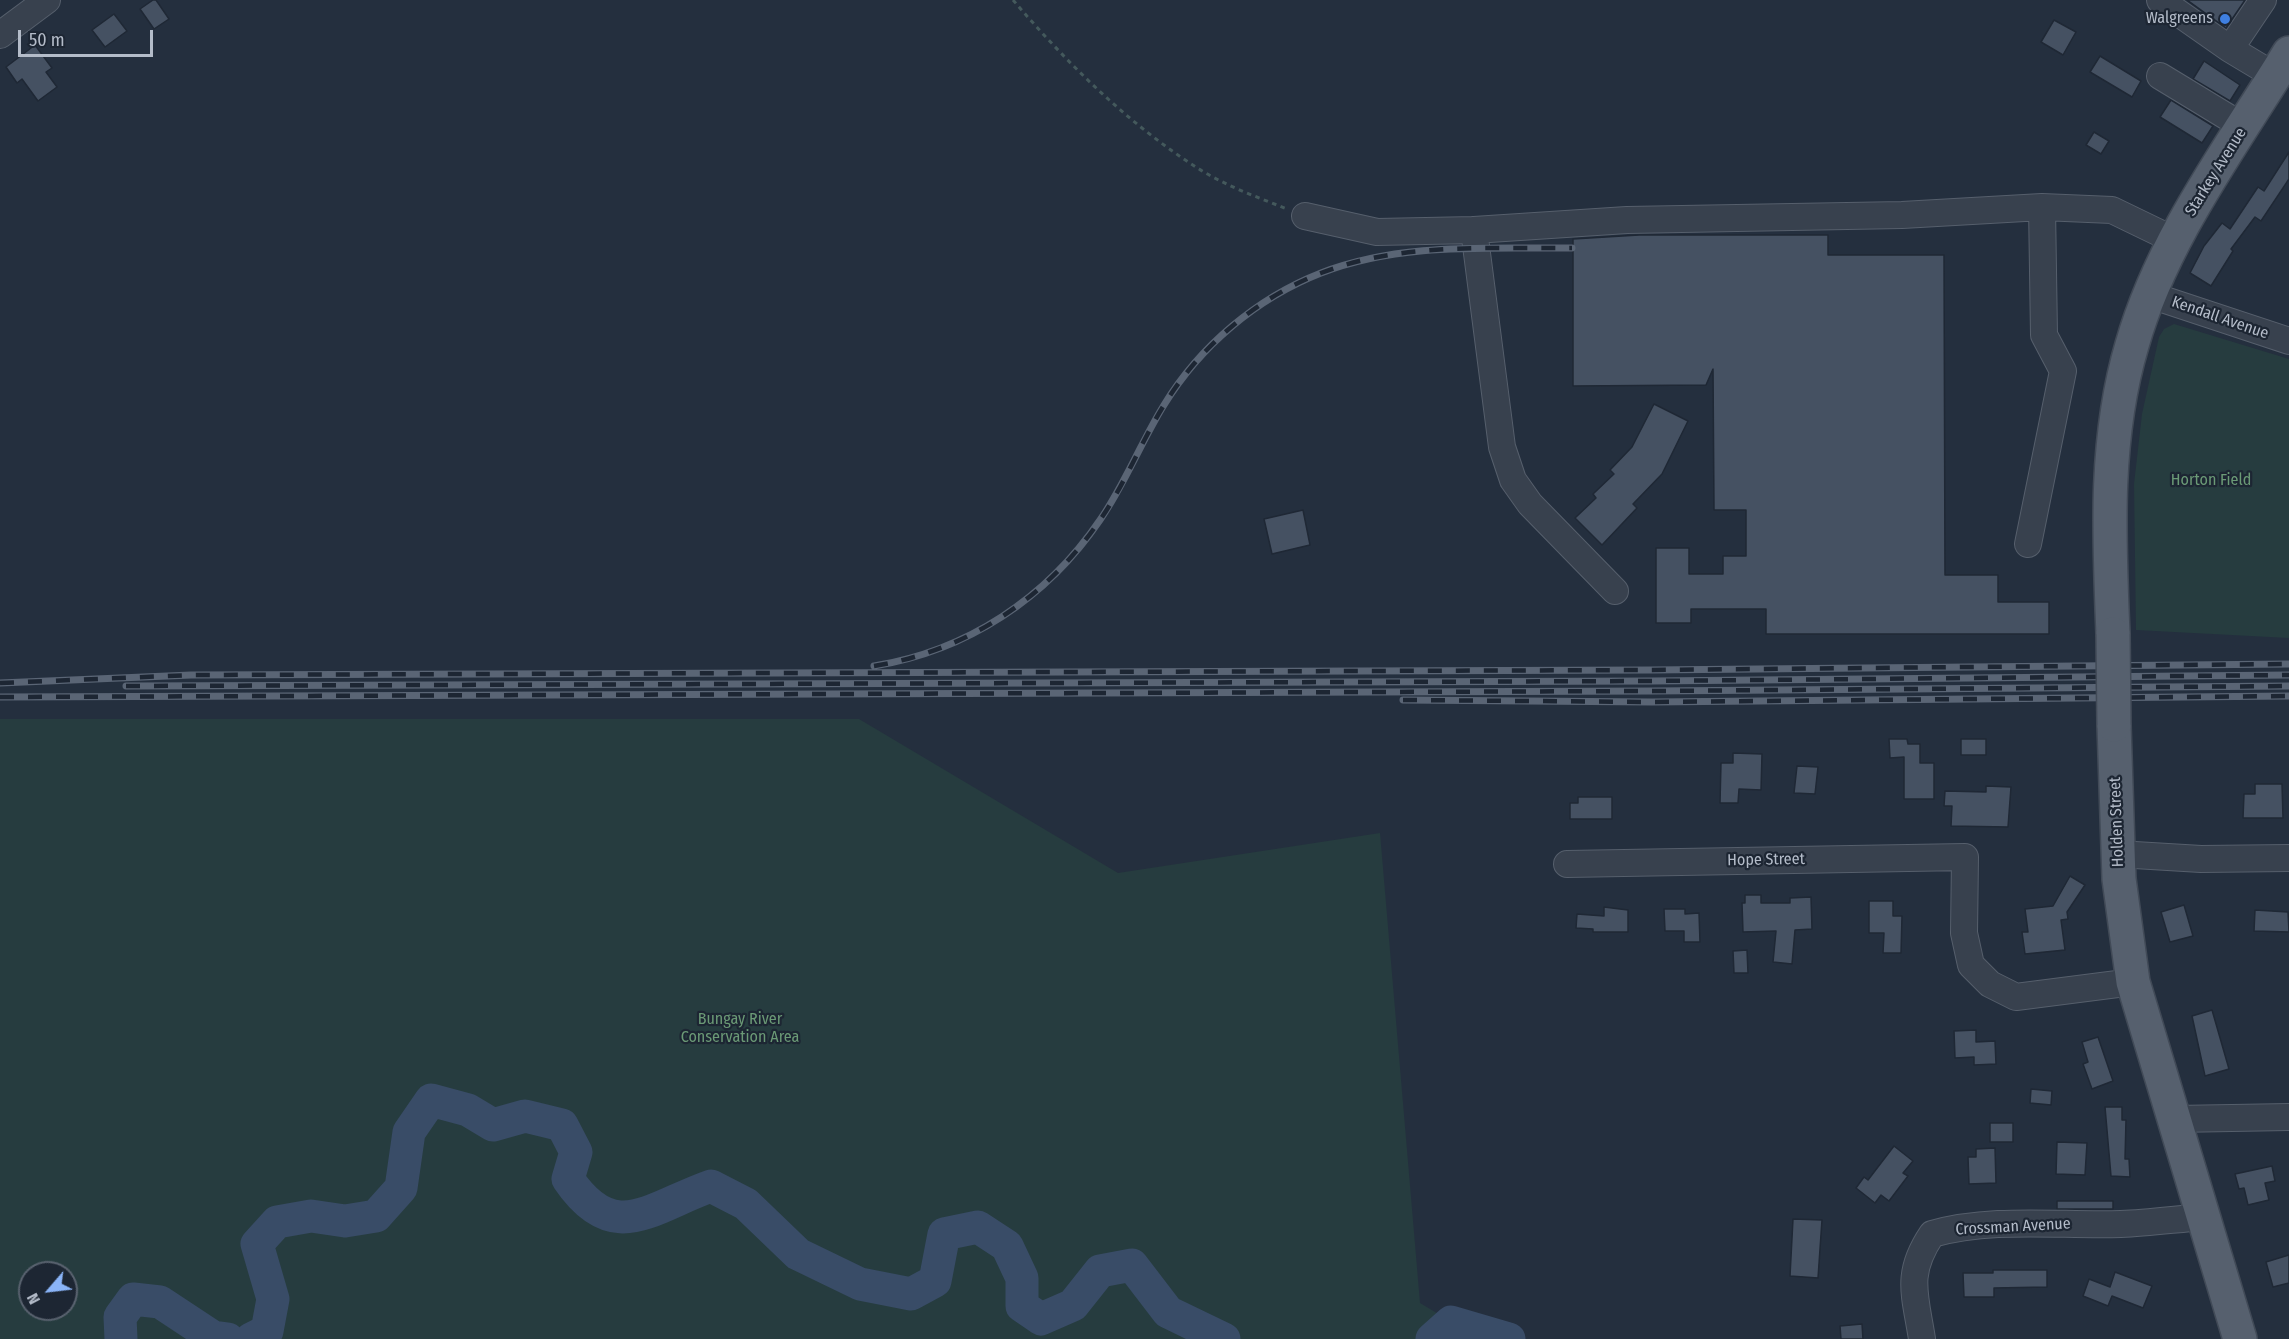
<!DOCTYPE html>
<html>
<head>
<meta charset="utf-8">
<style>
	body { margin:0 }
	#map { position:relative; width:2289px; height:1339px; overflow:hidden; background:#242f3e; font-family:"Fira Sans Condensed",sans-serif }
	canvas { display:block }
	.north { position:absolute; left:18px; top:1261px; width:60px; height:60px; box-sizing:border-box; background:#1d2633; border:2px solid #59626f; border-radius:50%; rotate:242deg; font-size:16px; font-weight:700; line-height:24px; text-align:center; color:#b4bcc9 }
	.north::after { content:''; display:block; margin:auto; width:21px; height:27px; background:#8ab4f8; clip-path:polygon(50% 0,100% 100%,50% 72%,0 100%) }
	.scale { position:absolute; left:18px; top:30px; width:135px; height:27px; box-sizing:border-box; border:3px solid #b4bcc9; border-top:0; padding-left:8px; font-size:18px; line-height:21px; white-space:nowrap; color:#b4bcc9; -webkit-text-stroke:4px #1d2633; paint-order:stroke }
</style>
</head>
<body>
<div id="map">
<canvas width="2289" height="1339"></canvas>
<div class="north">N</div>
<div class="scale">50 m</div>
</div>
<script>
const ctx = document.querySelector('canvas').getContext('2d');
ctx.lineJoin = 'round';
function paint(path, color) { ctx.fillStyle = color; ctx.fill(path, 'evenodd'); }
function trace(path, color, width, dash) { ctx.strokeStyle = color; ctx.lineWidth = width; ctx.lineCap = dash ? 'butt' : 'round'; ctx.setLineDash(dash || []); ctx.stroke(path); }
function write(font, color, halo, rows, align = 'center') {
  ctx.font = font + ' "Fira Sans Condensed",sans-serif'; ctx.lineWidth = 4.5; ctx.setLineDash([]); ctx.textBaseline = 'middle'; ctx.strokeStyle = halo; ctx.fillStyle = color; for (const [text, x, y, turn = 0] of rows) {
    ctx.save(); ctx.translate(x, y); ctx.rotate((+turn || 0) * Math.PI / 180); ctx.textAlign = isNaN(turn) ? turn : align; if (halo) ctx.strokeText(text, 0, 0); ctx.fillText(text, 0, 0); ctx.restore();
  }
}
const green = new Path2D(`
	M 2174,324 L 2289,359 L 2289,638 L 2136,630 L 2134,484 L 2142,414 L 2159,337 L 2164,329 Z
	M 0,719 L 859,719 L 1118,873 L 1380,833 L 1420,1303 L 1480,1339 L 0,1339 ZM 30,1273 L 66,1273 L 66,1309 L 30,1309 Z`);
const river = new Path2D(`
	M 121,1339 L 120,1317 L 133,1299 L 160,1302 L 213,1337 L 228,1339
	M 251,1339 L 267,1331 L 273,1299 L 257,1244 L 277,1222 L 311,1216 L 345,1221 L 376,1216 L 401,1188 L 409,1132 L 431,1100 L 468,1110 L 493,1125 L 525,1116 L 562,1125 L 576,1152 L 568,1179 C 614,1247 651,1207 711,1186 L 746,1204 L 798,1254 L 860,1284 L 911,1294 L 935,1281 L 944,1234 L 978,1227 L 1007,1246 L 1022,1278 L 1022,1306 L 1041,1319 L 1073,1305 L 1100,1271 L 1132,1265 L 1168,1312 L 1224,1339
	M 1432,1339 L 1451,1322 L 1509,1339`);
const building = new Path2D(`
	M 153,0 L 156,0 L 169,19 L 154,29 L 140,9 Z
	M 2187,0 L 2245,0 L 2226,28 Z
	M 114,14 L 127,31 L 105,47 L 92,30 Z
	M 2054,20 L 2076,32 L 2063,55 L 2041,42 Z
	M 35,45 L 52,68 L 46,72 L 57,87 L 38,101 L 22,79 L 17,83 L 6,67 Z
	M 2100,56 L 2141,81 L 2132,97 L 2090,72 Z
	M 2204,61 L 2240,85 L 2230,101 L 2193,79 Z
	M 2171,100 L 2213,126 L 2202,143 L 2160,117 Z
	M 2094,132 L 2109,141 L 2101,154 L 2086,145 Z
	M 2289,152 L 2289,179 L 2261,221 L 2255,217 L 2231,249 L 2233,251 L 2211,286 L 2190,273 L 2204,246 L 2222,223 L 2230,229 L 2258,187 L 2264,191 Z
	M 1639,235 L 1828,235 L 1828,255 L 1944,255 L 1945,575 L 1998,575 L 1998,602 L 2049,602 L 2049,634 L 1766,634 L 1766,609 L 1691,609 L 1691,623 L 1656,623 L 1656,548 L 1689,548 L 1689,574 L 1723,574 L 1723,556 L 1746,556 L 1746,510 L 1714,510 L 1713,369 L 1706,385 L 1573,386 L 1573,239 Z
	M 1654,404 L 1688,421 L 1662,474 L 1633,504 L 1637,508 L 1602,545 L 1575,518 L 1596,498 L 1593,494 L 1614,474 L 1610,470 L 1632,447 Z
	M 1303,510 L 1310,545 L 1272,554 L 1264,519 Z
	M 1889,739 L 1907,739 L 1908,744 L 1920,744 L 1920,763 L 1934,763 L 1934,799 L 1904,799 L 1904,757 L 1890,758 Z
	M 1961,739 L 1986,739 L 1986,755 L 1961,755 Z
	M 1733,753 L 1762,754 L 1761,790 L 1739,789 L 1738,803 L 1720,803 L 1721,763 L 1733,763 Z
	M 1797,766 L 1818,767 L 1815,794 L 1794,793 Z
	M 2255,784 L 2282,784 L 2283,818 L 2243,818 L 2244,794 L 2255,794 Z
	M 1986,786 L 2011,787 L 2008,827 L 1951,826 L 1952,806 L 1944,806 L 1945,791 L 1986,792 Z
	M 1578,797 L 1612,797 L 1612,819 L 1570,819 L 1570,803 L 1578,803 Z
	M 2070,876 L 2085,885 L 2067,912 L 2068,919 L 2061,920 L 2065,950 L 2025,954 L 2022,932 L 2028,932 L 2025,909 L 2053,906 Z
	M 1745,895 L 1761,895 L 1761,903 L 1790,903 L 1790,898 L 1811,897 L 1812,929 L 1795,930 L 1792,964 L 1773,962 L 1776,931 L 1743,932 L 1742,903 L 1745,903 Z
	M 1869,901 L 1893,901 L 1893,916 L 1902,916 L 1901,953 L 1883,953 L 1884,933 L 1869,933 Z
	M 2184,905 L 2193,936 L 2170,942 L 2161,912 Z
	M 1604,907 L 1628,910 L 1628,932 L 1593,932 L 1593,929 L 1576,928 L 1577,914 L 1604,916 Z
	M 1664,909 L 1685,909 L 1685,914 L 1699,913 L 1700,942 L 1684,942 L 1684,931 L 1665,931 Z
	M 2255,910 L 2288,912 L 2289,932 L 2254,931 Z
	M 1747,950 L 1748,973 L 1734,973 L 1733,951 Z
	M 2212,1010 L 2229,1069 L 2205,1076 L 2192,1016 Z
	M 1976,1030 L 1976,1042 L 1995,1041 L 1996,1064 L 1974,1065 L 1974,1057 L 1955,1058 L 1954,1031 Z
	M 2098,1037 L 2113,1081 L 2092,1089 L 2083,1064 L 2088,1062 L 2082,1042 Z
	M 2031,1089 L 2052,1091 L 2051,1105 L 2030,1103 Z
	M 2105,1107 L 2122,1107 L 2122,1120 L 2126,1120 L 2125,1159 L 2129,1159 L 2130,1177 L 2111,1176 Z
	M 1990,1123 L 2013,1123 L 2013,1142 L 1990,1142 Z
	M 2057,1142 L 2087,1143 L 2085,1175 L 2056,1174 Z
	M 1894,1146 L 1913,1161 L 1903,1173 L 1908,1176 L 1889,1201 L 1881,1195 L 1875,1203 L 1856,1188 L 1864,1177 L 1868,1180 Z
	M 1995,1148 L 1996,1183 L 1969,1184 L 1968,1157 L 1976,1157 L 1976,1149 Z
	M 2272,1166 L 2275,1181 L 2265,1183 L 2269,1200 L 2248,1205 L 2244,1188 L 2239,1189 L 2235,1174 Z
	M 2057,1201 L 2113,1201 L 2113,1209 L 2057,1209 Z
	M 1793,1219 L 1822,1220 L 1818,1278 L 1790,1276 Z
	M 2289,1255 L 2289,1283 L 2273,1287 L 2266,1262 Z
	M 1993,1270 L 2047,1270 L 2047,1287 L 1994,1288 L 1994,1297 L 1964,1297 L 1963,1273 L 1993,1273 Z
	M 2115,1272 L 2152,1286 L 2143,1308 L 2112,1296 L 2108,1306 L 2083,1296 L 2089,1279 L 2110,1287 Z
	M 1862,1324 L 1863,1339 L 1841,1339 L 1840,1326 Z`);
const path = new Path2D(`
	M 1013,0 C 1067,63 1128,124 1199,169 C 1226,186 1257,197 1287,209`);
const minor = new Path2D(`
	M 2160,0 L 2230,49
	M 2263,0 L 2230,49 L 2275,76
	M 0,35 L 47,0
	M 2160,76 L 2244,127
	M 1305,216 L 1377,232 L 1474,230 L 1627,220 L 1902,215 L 2042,207 L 2112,210 L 2174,240
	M 1474,230 L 1502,447 L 1513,480 L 1530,504 L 1615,591
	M 2150,295 L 2289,341
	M 2028,544 L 2063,371 L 2044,335 L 2042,207
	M 2118,854 L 2201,859 L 2289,858
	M 1567,864 L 1965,857 L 1964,933 L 1971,965 L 1990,984 L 2016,997 L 2133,982
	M 2175,1119 L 2289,1117
	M 1922,1339 C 1915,1294 1905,1274 1932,1234 C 1993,1217 2059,1226 2121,1224 C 2149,1223 2177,1219 2204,1217`);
const major = new Path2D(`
	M 2113,634 C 2109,537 2104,439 2132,345 C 2162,239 2232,146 2289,53
	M 2114,725 L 2119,879 L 2133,982 L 2240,1339`);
const rail = new Path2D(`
	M 874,666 C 967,651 1047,598 1100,520 C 1125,484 1141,442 1164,405 C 1200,346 1257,298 1321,273 C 1401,242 1488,249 1572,248
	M 0,683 L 191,675 L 1651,670 L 2289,664
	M 126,686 L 1651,681 L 2289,675
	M 0,697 L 1652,691 L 2289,686
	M 1403,700 L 1652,702 L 2289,696`);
const majorBridge = new Path2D(`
	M 2113,634 L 2114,725`);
const markers = [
	[2225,19,6,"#3f7fe0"]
];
const poiNames = [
	["Walgreens",2213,19]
];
const streetNames = [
	["Starkey Avenue",2216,172,-58],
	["Kendall Avenue",2220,318,19],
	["Holden Street",2117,822,-92],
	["Hope Street",1766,860,-1],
	["Crossman Avenue",2013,1227,-3]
];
const parkNames = [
	["Horton Field",2211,481],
	["Bungay River",740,1020],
	["Conservation Area",740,1038]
];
paint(green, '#263c3f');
trace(river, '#394c67', 33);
paint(building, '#455162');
trace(building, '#1f2835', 1.5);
trace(minor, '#565f6c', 28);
trace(major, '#414a57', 36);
trace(path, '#44595c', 3, [4.5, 4.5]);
trace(minor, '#38414e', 26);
trace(major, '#56606e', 33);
trace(rail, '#5a6575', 7);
trace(rail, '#1d2633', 4.5, [14]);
trace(majorBridge, '#414a57', 36, []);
trace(majorBridge, '#56606e', 33);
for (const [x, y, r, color] of markers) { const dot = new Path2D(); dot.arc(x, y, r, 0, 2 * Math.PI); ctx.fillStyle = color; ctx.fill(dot); trace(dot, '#1d2633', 2); }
write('16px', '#b4bcc9', '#1d2633', poiNames, 'right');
write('16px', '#b4bcc9', '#1d2633', streetNames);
write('16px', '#6b9a76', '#1d2633', parkNames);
</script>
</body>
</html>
